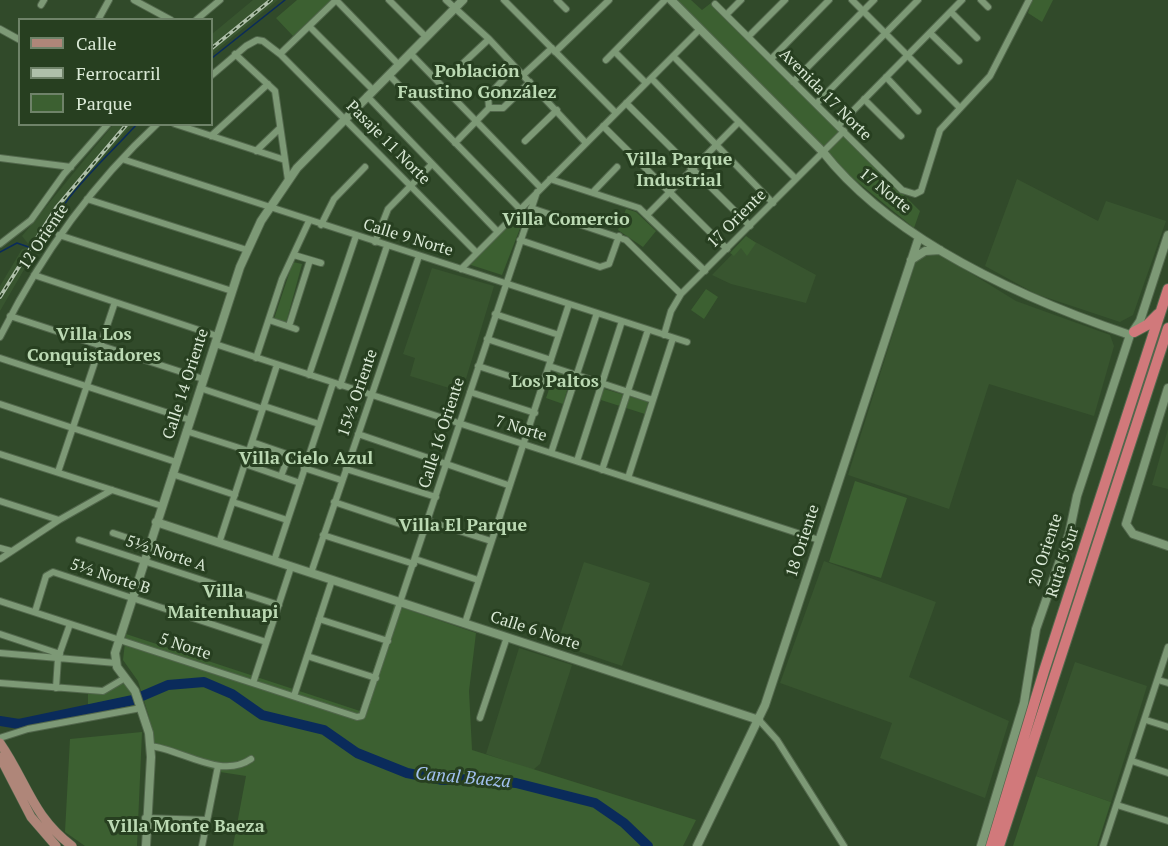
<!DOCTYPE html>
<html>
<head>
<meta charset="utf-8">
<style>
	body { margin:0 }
	#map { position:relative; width:1168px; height:846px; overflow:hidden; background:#314a2a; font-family:"PT Serif",serif }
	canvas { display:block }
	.legend { position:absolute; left:18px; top:18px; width:195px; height:108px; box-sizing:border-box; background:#273f20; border:2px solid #6f8369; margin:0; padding:8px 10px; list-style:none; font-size:18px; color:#dae9d6 }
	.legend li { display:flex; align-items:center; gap:12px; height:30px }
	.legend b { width:30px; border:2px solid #6f8369 }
</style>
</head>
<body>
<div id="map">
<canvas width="1168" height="846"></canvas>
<ul class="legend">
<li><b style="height:8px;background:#af8679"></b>Calle</li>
<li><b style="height:8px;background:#afc0aa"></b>Ferrocarril</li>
<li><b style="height:16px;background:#3c6031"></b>Parque</li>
</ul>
</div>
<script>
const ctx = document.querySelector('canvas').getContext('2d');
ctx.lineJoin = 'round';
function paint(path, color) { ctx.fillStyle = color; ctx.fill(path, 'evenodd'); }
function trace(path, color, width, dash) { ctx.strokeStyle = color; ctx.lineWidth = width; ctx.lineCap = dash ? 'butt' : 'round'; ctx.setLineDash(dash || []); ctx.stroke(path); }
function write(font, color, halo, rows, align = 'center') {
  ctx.font = font + ' "PT Serif",serif'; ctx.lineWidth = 6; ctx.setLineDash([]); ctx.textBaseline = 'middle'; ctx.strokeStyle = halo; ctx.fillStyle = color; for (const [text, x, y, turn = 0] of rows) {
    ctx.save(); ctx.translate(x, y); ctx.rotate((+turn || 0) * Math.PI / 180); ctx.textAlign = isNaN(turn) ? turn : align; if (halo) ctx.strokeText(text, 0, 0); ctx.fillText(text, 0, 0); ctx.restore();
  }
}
const built = new Path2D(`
	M 253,0 L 278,0 L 212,54 L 212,34 Z
	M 113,125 L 132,125 L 78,185 L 35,248 L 29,245 L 22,236 Z
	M 1017,179 L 1098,221 L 1106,201 L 1166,221 L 1133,315 L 1120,322 L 1036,294 L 985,266 Z
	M 748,238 L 816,275 L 806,303 L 731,284 L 712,275 Z
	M 27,248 L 33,254 L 0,311 L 0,286 L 22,249 Z
	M 938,253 L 1016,301 L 1110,335 L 1114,346 L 1094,416 L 989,384 L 949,509 L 848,475 L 916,261 L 926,254 Z
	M 432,268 L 494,286 L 462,392 L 410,376 L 415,358 L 403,354 Z
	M 1168,429 L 1168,489 L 1152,485 Z
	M 824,561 L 936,602 L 909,677 L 1009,721 L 985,798 L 880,758 L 892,723 L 780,683 Z
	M 584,562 L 650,583 L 622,666 L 557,644 Z
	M 519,648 L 572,665 L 540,764 L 533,770 L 486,754 Z
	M 1075,662 L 1147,686 L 1111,802 L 1036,776 Z`);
const green = new Path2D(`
	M 297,0 L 331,0 L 293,36 L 276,18 Z
	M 676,0 L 691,0 L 702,10 L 711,3 L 920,211 L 914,228 L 844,171 Z
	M 1032,0 L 1053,0 L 1042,22 L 1028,13 Z
	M 626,209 L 636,212 L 656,231 L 643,247 L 618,230 Z
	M 520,214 L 524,218 L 502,275 L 468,264 Z
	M 746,236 L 756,243 L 747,256 L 741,248 L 734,256 L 730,253 Z
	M 293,262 L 302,264 L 286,323 L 274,319 Z
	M 706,289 L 718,297 L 704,319 L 691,310 Z
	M 555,372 L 571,377 L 563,404 L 546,398 Z
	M 601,388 L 648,402 L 645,414 L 601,400 Z
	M 855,481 L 907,498 L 881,578 L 829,562 Z
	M 394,605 L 476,633 L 469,691 L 472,750 L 696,820 L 683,846 L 233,846 L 246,776 L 220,772 L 154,749 L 149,717 L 138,681 L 123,660 L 126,634 L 360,711 Z
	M 124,681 L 135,695 L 88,705 L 88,692 L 103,693 Z
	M 142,732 L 137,846 L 85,846 L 65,832 L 70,739 Z
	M 1036,776 L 1111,802 L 1097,846 L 1013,846 Z`);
const stream = new Path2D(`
	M 212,58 L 285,0
	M 0,252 L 17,243 L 40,251 C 55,201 103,162 137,124`);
const river = new Path2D(`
	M 0,721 L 19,724 L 133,700 L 168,685 L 204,682 L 232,694 L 262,715 L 324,730 L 357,753 L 407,773 L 443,780 L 474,779 L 516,783 L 595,803 L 624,823 L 648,846`);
const street = new Path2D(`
	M 134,0 L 171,20
	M 336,0 L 399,65
	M 389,0 L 426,37
	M 446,0 L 489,39 L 586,143
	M 504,0 L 616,113
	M 557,0 L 566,9
	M 852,0 L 960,108
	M 981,0 L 988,7
	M 715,4 L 902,190 L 915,194 L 921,191 L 940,130 L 990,76 L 1029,0
	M 41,5 L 44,0
	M 951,12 L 977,38
	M 726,15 L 741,0
	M 98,20 L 109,0
	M 196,20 L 220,0
	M 309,26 L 373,90
	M 0,29 L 20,40
	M 930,33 L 959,61
	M 748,37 L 785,0
	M 555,52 L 609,0
	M 615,52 L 646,83
	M 410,53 L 541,188
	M 235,54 L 275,91 L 288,180
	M 280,54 L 476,252
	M 673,56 L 796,179
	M 771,59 L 829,0
	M 606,60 L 665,0
	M 457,69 L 489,39
	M 212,75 L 246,46 L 257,40 L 263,41 L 280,54 L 336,0
	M 389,75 L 520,209
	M 523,75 L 552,48
	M 886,77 L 918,111
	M 652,79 L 773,203
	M 793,82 L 874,0
	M 367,96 L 497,231
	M 864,99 L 901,136
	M 626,103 L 750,226
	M 816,104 L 918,0
	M 489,108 L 488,96 L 515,67
	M 489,108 L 503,108 L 530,82
	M 175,124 L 285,160
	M 603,126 L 727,249
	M 838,126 L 962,0
	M 211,136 L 268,84
	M 525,141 L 557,110
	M 455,143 L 489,108
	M 256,151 L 280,128
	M 0,158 L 71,167
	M 122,159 L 687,342
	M 550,179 L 639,208 L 705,271
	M 593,192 L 617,167
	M 87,199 L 247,250
	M 531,208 L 626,240 L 681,294
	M 647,215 L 739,122
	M 321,225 L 334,199 L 365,167
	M 59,235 L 232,291
	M 520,240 L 600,267 L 609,264 L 619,236
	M 375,242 L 388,209 L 432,164
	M 0,244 L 31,220 L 64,174 L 108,124
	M 294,255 L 321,263
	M 461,269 L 700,29
	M 34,275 L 217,336
	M 495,314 L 559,335
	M 10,316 L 203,379
	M 269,320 L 296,329
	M 289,326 L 310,260
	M 664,335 L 671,311 L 681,294 L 844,131
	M 0,337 C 40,257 91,185 157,124
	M 487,339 L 551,360
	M 215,344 L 819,540
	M 0,358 L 190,420
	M 256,358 L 282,279 L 309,221
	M 478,366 L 543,387
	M 549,366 L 653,400
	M 309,375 L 356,236
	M 340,386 L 387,246
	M 200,388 L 263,409
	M 470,392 L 535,413
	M 0,404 L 176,462
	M 264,406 L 319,424
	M 186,431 L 249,451
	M 358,434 L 508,485
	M 252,442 L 307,461
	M 551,453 L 597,313
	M 0,454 L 162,506
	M 577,461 L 622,321
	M 245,464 L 300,483
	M 304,468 L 341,480
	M 346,469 L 436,497
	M 602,470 L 648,330
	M 58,472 L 115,302
	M 172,474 L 235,495
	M 281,476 L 289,455
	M 628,478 L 673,338
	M 0,501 L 59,520
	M 233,502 L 287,520
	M 334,502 L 424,532
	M 428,521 L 491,541
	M 113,533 L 149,545
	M 323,535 L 414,564
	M 79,540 L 279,605
	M 219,543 L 277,365
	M 0,548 L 11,551
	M 0,559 L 59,520 L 112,490
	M 415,559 L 478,580
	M 274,561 L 333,383
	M 311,573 L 419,256
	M 0,601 L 357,717 L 362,716 L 537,192
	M 35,612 L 46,576 L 53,572 L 266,642
	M 319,619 L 388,641
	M 465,623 L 569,304
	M 0,634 L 60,654
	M 0,653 L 116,663
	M 307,656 L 376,678
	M 1158,680 L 1168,683
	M 0,683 L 103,691 L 125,678
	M 253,683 L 291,567
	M 56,688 L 58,658 L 70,624
	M 294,696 L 332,580
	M 480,718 L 507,637
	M 759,720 L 777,740 L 844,846
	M 1146,720 L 1168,727
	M 0,738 L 28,729 L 141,708
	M 150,746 C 181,749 221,780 251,759
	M 1132,761 L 1168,773
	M 1117,805 L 1168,821
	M 145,818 L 207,820
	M 202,846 L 218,766
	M 1103,846 L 1168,647`);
const secondary = new Path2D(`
	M 671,0 L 823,152 C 894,242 1024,299 1130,335
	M 911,260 L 925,251 L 940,250
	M 1132,333 L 1140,321 L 1168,235
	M 1168,388 L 1126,524 L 1133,534 L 1168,546
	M 156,522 L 759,720
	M 146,846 L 151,757 L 149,733 L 135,691 L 117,667 L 115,653 L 240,267 L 261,221 L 297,168 L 463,0
	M 697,846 L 765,705 L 919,237
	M 981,846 L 1024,703 L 1036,629 L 1069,534 L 1077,496 L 1130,335`);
const primary = new Path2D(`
	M 0,743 C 27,782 32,816 72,846
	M 0,757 L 31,817 L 56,846`);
const highway = new Path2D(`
	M 1134,332 L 1147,325 L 1158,314
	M 991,846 L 1044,671 L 1168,289
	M 999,846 L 1168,328`);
const rail = new Path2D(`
	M 212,48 L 271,0
	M 0,297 L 56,208 L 127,124`);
const streetNames = [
	["Avenida 17 Norte",825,95,45],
	["Pasaje 11 Norte",388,143,45],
	["17 Norte",885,191,39],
	["17 Oriente",737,219,-45],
	["12 Oriente",44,237,-56],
	["Calle 9 Norte",408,238,17],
	["Calle 14 Oriente",186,384,-72],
	["15½ Oriente",358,393,-71],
	["7 Norte",521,429,17],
	["Calle 16 Oriente",442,433,-72],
	["18 Oriente",803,541,-72],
	["20 Oriente",1046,550,-72],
	["5½ Norte A",166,554,18],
	["Ruta 5 Sur",1063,562,-72],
	["5½ Norte B",110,577,18],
	["Calle 6 Norte",535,631,18],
	["5 Norte",185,647,18]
];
const neighbourhoodNames = [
	["Población",477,72],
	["Faustino González",477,93],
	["Villa Parque",679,160],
	["Industrial",679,181],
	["Villa Comercio",566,220],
	["Villa Los",94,335],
	["Conquistadores",94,356],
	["Los Paltos",555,382],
	["Villa Cielo Azul",306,459],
	["Villa El Parque",463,526],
	["Villa",223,592],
	["Maitenhuapi",223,613],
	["Villa Monte Baeza",186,827]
];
const waterNames = [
	["Canal Baeza",463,778,5]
];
paint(built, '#38552f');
paint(green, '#3c6031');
trace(stream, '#0a2b5b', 1.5);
trace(river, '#0a2b5b', 10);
trace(street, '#52674c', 8);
trace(secondary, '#52674c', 10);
trace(primary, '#52674c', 10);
trace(highway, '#52674c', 12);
trace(street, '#7d9976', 6);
trace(secondary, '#7d9976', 8);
trace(primary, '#af8679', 9);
trace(highway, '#d1797b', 10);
trace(rail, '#afc0aa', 4);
trace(rail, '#273f20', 1.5, [4.5]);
write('16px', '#dae9d6', '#273f20', streetNames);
write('bold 18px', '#bbd9b3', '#273f20', neighbourhoodNames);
write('italic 18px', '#a2c1f0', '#273f20', waterNames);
</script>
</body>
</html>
